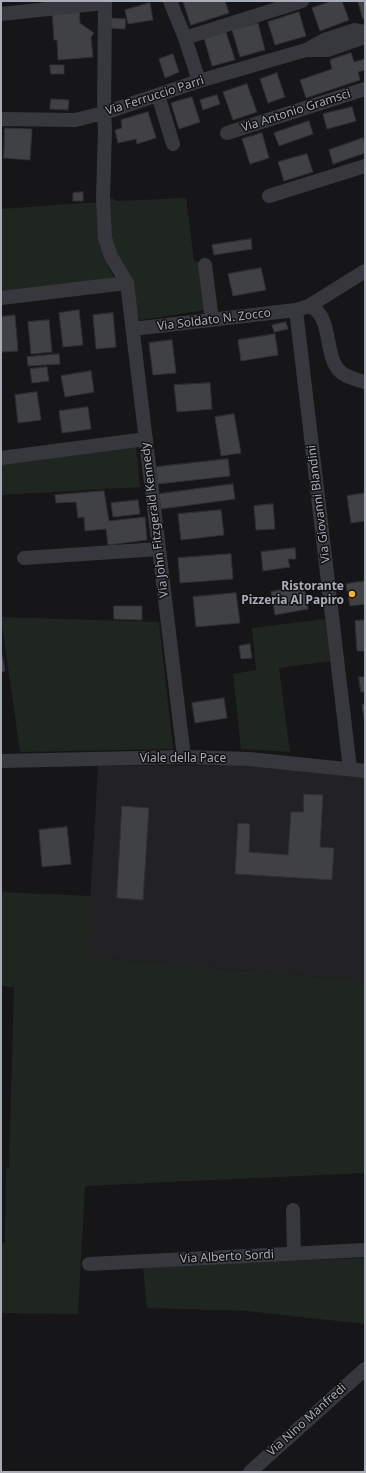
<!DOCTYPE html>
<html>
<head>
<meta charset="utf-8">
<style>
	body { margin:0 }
	#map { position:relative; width:366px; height:1473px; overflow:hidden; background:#161618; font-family:"Noto Sans",sans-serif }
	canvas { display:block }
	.frame { position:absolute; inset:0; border:2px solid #a8adb8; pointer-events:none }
</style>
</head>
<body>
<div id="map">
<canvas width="366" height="1473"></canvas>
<div class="frame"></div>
</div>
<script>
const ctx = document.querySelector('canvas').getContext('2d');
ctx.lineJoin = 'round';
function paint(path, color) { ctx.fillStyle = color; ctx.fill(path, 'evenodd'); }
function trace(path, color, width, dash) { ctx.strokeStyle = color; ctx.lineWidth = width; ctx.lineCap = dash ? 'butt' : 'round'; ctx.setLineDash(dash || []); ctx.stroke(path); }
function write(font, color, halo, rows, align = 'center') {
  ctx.font = font + ' "Noto Sans",sans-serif'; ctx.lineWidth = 3; ctx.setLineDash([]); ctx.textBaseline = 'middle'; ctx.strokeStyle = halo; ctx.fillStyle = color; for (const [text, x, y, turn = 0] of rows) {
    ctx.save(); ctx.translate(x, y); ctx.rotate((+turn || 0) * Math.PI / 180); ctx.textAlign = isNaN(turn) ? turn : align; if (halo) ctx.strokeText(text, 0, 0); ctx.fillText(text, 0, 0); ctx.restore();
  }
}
const built = new Path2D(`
	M 238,765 L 266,766 L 365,778 L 365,981 L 87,957 L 98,766 Z`);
const green = new Path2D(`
	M 106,194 L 116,201 L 186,198 L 194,261 L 199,262 L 205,310 L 141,320 L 137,316 L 128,279 L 111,237 Z
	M 98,202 C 97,235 100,250 115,280 L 1,292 L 1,209 Z
	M 136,447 L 140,487 L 1,495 L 1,461 Z
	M 1,617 L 159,622 L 173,749 L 20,752 Z
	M 325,619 L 330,661 L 279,668 L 290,752 L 241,749 L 233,674 L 256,670 L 252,628 Z
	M 1,892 L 91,896 L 88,957 L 365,981 L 365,1173 L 85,1186 L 78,1314 L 1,1313 L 1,1243 L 5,1243 L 6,1167 L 9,1168 L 14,987 L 1,986 Z
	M 365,1258 L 365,1324 L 247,1311 L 147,1308 L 143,1268 L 210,1264 Z`);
const building = new Path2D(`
	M 183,1 L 225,1 L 229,13 L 191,25 Z
	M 332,1 L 342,1 L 349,20 L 320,31 L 312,8 Z
	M 358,1 L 365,1 L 365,19 L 363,19 Z
	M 150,3 L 153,20 L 128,24 L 125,10 Z
	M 79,8 L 80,23 L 94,33 L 91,37 L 93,57 L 58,60 L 57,40 L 54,40 L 52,11 Z
	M 299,12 L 306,36 L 275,45 L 268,22 Z
	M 111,18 L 126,19 L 125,29 L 110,28 Z
	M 258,23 L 265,50 L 240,57 L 232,30 Z
	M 226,32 L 235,60 L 212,66 L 204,38 Z
	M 351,53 L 354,62 L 365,59 L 365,70 L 358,72 L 360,80 L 306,98 L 300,80 L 332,69 L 330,60 Z
	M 173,54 L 179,72 L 165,78 L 159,59 Z
	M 50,65 L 64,65 L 64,74 L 51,74 Z
	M 277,73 L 285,97 L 268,103 L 260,79 Z
	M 247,84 L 257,112 L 233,120 L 223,92 Z
	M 217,95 L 220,104 L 203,110 L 200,100 Z
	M 192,97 L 200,122 L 179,129 L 171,103 Z
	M 51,99 L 69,100 L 68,110 L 50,109 Z
	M 352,107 L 356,121 L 327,129 L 323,114 Z
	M 148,112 L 156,138 L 137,144 L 136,139 L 118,143 L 115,130 L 122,128 L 121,120 Z
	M 309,121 L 313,134 L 279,146 L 274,133 Z
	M 5,128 L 32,129 L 30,160 L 4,158 Z
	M 262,133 L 269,158 L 250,164 L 242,139 Z
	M 363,138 L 365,145 L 365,153 L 333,164 L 329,150 Z
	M 307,154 L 313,172 L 284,181 L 278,162 Z
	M 83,192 L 83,201 L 73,201 L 73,193 Z
	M 251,239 L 252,249 L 214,255 L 212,245 Z
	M 261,268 L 266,290 L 233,296 L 228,274 Z
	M 79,310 L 83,345 L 63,347 L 59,313 Z
	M 113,313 L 116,347 L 96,349 L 93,315 Z
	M 15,315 L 18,351 L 1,352 L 1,317 Z
	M 49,320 L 52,352 L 31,354 L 28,322 Z
	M 286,322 L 288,329 L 274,332 L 272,325 Z
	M 275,334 L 278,355 L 241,361 L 238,340 Z
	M 172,340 L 176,373 L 153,375 L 149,343 Z
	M 59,354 L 60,364 L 28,366 L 27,357 Z
	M 47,367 L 49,381 L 32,383 L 30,369 Z
	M 91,371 L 94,392 L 65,397 L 61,376 Z
	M 210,383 L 212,409 L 177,412 L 174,385 Z
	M 37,392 L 41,420 L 18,423 L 15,395 Z
	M 88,407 L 91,429 L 62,433 L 59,411 Z
	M 234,414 L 241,453 L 221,456 L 215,417 Z
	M 228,459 L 230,476 L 158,484 L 156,467 Z
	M 233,484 L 235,499 L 161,509 L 159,494 Z
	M 104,491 L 109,521 L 145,517 L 147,540 L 108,545 L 106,529 L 85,531 L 84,517 L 78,518 L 76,502 L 56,503 L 55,495 Z
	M 365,493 L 365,521 L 351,523 L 347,496 Z
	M 138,500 L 140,514 L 113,517 L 111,503 Z
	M 273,504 L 275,529 L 256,530 L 254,506 Z
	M 221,510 L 224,535 L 181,540 L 178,514 Z
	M 295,548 L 296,559 L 288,559 L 290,567 L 263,571 L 261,552 Z
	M 231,554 L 233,579 L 180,583 L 178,558 Z
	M 365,581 L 365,604 L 350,606 L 346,584 Z
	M 304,586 L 308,609 L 275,615 L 271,592 Z
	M 236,593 L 240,623 L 196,627 L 193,597 Z
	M 114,606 L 142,606 L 142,620 L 114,619 Z
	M 365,620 L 365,651 L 357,651 L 355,621 Z
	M 250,644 L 252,658 L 241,659 L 239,646 Z
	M 1,648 L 5,671 L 1,672 Z
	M 359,677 L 365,677 L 365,692 L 361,692 Z
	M 224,698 L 227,718 L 195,723 L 192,703 Z
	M 365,704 L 365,725 L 362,705 Z
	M 304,794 L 323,795 L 320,847 L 334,848 L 332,880 L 235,874 L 238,823 L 250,824 L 249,852 L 288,855 L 291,812 L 303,812 Z
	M 122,806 L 149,808 L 143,900 L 117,898 Z
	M 67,827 L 71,864 L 42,867 L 39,830 Z`);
const minor = new Path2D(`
	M 170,1 L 185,38 L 199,81
	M 1,14 L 105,3 L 104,113 L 105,129 L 103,199 L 105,238 L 111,256 L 127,283 L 184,757
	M 185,38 L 302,1
	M 308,50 L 328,50 L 365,37
	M 158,95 L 173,144
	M 1,119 L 75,120 L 104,113 L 199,81 L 306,50 L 324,40 L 355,30 L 365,32
	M 227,133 L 365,89
	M 269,196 L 365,166
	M 205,265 L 212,320
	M 1,298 L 127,283
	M 309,306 C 312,307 315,309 317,311 C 332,326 325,361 342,373 C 349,378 357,380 365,382
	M 296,310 L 350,769
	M 133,329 L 296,310 L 309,306 L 365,271
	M 1,458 L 146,439
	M 24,558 L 159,549
	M 1,761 L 184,757 L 249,759 L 365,771
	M 293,1210 L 294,1254
	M 89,1264 L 365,1250
	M 250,1472 L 365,1369`);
const markers = [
	[352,594,4,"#f2b134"]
];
const streetNames = [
	["Via Ferruccio Parri",155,96,-18],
	["Via Antonio Gramsci",296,111,-18],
	["Via Soldato N. Zocco",214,320,-7],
	["Via Giovanni Blandini",319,504,-97],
	["Via John Fitzgerald Kennedy",155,520,-97],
	["Viale della Pace",183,759],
	["Via Alberto Sordi",227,1257,-3],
	["Via Nino Manfredi",307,1420,-42]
];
const poiNames = [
	["Ristorante",344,587],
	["Pizzeria Al Papiro",344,601]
];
paint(built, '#222225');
paint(green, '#1e261f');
paint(building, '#404145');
trace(building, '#303034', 1);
trace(minor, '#37383d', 14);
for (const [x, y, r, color] of markers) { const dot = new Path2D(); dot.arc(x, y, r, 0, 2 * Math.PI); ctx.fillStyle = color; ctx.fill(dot); trace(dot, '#111113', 1.5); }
write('12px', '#a8adb8', '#111113', streetNames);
write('bold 12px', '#a8adb8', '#111113', poiNames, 'right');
</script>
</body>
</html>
